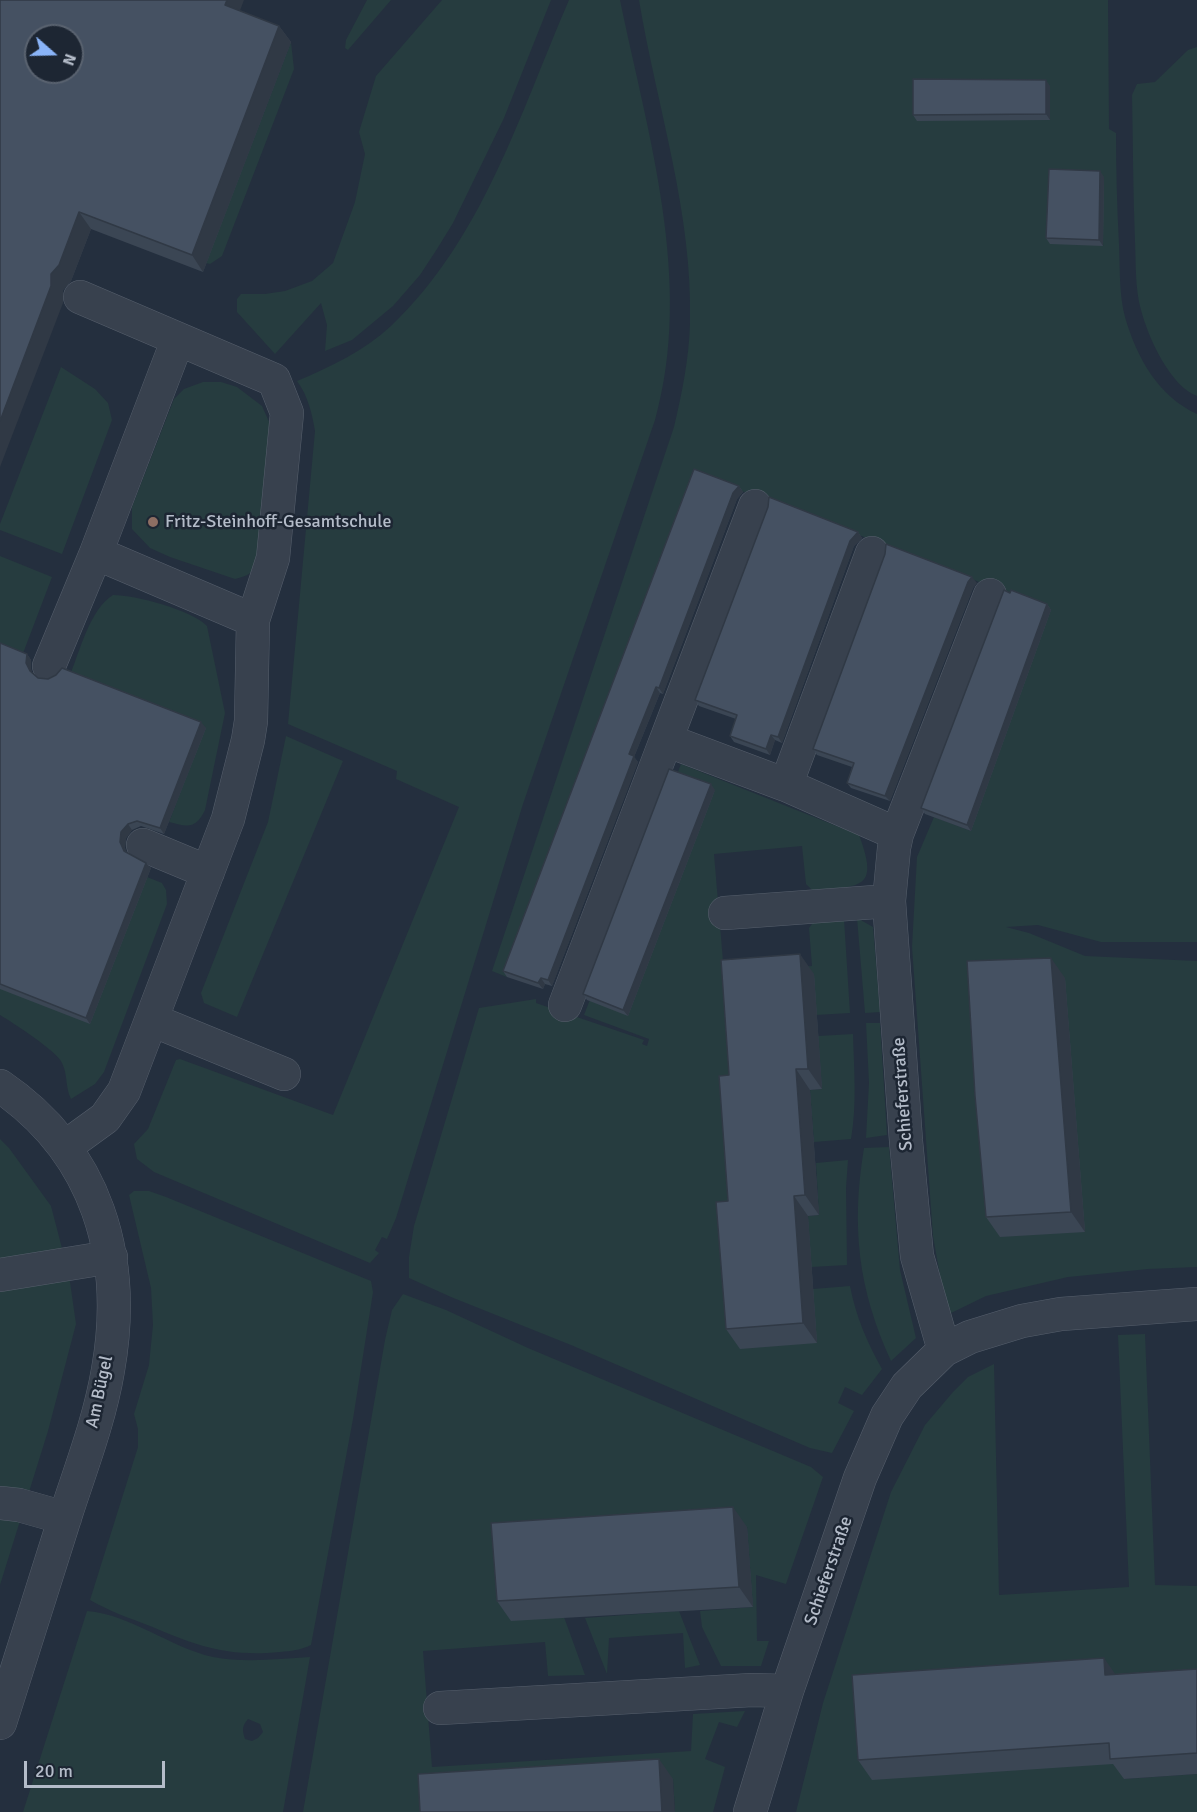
<!DOCTYPE html>
<html>
<head>
<meta charset="utf-8">
<style>
	body { margin:0 }
	#map { position:relative; width:1197px; height:1812px; overflow:hidden; background:#242f3e; font-family:Signika,sans-serif }
	canvas { display:block }
	.north { position:absolute; left:24px; top:24px; width:60px; height:60px; box-sizing:border-box; background:#1d2633; border:2px solid #59626f; border-radius:50%; rotate:110deg; font-size:16px; font-weight:700; line-height:24px; text-align:center; color:#b4bcc9 }
	.north::after { content:''; display:block; margin:auto; width:21px; height:27px; background:#8ab4f8; clip-path:polygon(50% 0,100% 100%,50% 72%,0 100%) }
	.scale { position:absolute; left:24px; top:1761px; width:141px; height:27px; box-sizing:border-box; border:3px solid #b4bcc9; border-top:0; padding-left:8px; font-size:18px; line-height:21px; white-space:nowrap; color:#b4bcc9; -webkit-text-stroke:4px #1d2633; paint-order:stroke }
</style>
</head>
<body>
<div id="map">
<canvas width="1197" height="1812"></canvas>
<div class="north">N</div>
<div class="scale">20 m</div>
</div>
<script>
const ctx = document.querySelector('canvas').getContext('2d');
ctx.lineJoin = 'round';
function paint(path, color) { ctx.fillStyle = color; ctx.fill(path, 'evenodd'); }
function trace(path, color, width, dash) { ctx.strokeStyle = color; ctx.lineWidth = width; ctx.lineCap = dash ? 'butt' : 'round'; ctx.setLineDash(dash || []); ctx.stroke(path); }
function write(font, color, halo, rows, align = 'center') {
  ctx.font = font + ' Signika,sans-serif'; ctx.lineWidth = 5; ctx.setLineDash([]); ctx.textBaseline = 'middle'; ctx.strokeStyle = halo; ctx.fillStyle = color; for (const [text, x, y, turn = 0] of rows) {
    ctx.save(); ctx.translate(x, y); ctx.rotate((+turn || 0) * Math.PI / 180); ctx.textAlign = isNaN(turn) ? turn : align; if (halo) ctx.strokeText(text, 0, 0); ctx.fillText(text, 0, 0); ctx.restore();
  }
}
const green = new Path2D(`
	M 367,0 L 391,0 L 348,50 L 345,48 L 346,40 Z
	M 442,0 L 551,0 L 504,118 L 453,223 L 437,249 L 420,275 L 393,306 L 352,340 L 325,351 L 327,325 L 321,303 L 275,354 L 237,312 L 237,299 L 241,294 L 265,294 L 285,291 L 312,281 L 333,263 L 355,202 L 365,154 L 359,132 L 376,76 Z
	M 569,0 L 620,0 C 648,136 694,281 655,420 L 523,804 L 396,1218 L 387,1239 L 382,1237 L 375,1250 L 379,1253 L 370,1263 L 154,1172 L 137,1159 L 134,1144 L 148,1129 L 176,1060 L 180,1059 L 333,1115 L 459,807 L 396,779 L 397,771 L 288,724 L 315,431 C 312,413 308,396 297,381 C 330,367 364,351 391,326 C 483,239 520,113 569,0 Z
	M 639,0 L 1108,0 L 1109,129 L 1116,133 C 1116,170 1117,207 1119,244 C 1120,268 1119,294 1125,317 C 1137,358 1158,396 1197,414 L 1197,942 L 1101,942 L 1038,925 L 1006,927 L 1029,933 L 1085,956 L 1197,961 L 1197,1267 L 1148,1269 L 1068,1277 L 986,1296 L 947,1315 L 933,1236 L 912,947 L 917,857 L 934,817 L 971,831 L 1015,596 L 818,519 L 698,475 L 507,977 L 492,971 L 674,427 C 682,393 689,359 690,323 C 693,213 657,108 639,0 Z
	M 291,42 L 294,69 L 222,256 L 210,264 L 206,263 Z
	M 1197,47 L 1197,396 C 1170,386 1148,337 1141,310 C 1135,289 1136,264 1135,242 C 1133,193 1133,144 1132,95 L 1137,84 L 1155,82 L 1188,50 Z
	M 61,367 L 95,389 L 108,403 L 112,420 L 62,554 L 0,530 L 0,524 Z
	M 203,382 L 221,382 L 237,387 L 262,406 L 270,424 L 258,561 C 253,573 248,576 235,579 L 170,557 L 150,548 L 132,529 L 132,507 L 174,399 L 184,389 Z
	M 0,556 L 52,577 L 22,656 L 0,647 Z
	M 113,595 C 135,595 192,610 207,626 L 225,713 L 205,810 C 196,829 188,827 169,822 L 205,728 L 70,675 C 80,651 90,609 113,595 Z
	M 286,736 L 343,761 L 237,1017 L 204,1003 L 201,993 L 268,822 Z
	M 681,764 L 859,835 C 880,891 860,885 813,891 L 806,884 L 802,846 L 714,854 L 724,973 L 812,966 L 809,928 L 815,920 L 844,919 L 850,1013 L 816,1015 L 736,980 L 813,1289 L 850,1286 C 856,1317 867,1342 882,1369 L 862,1395 L 845,1387 L 838,1403 L 854,1411 L 832,1453 L 810,1448 L 571,1345 L 451,1297 L 409,1278 L 409,1257 L 414,1226 L 479,1008 L 536,999 L 536,1003 L 644,1040 L 642,1044 L 647,1046 L 649,1039 L 584,1015 Z
	M 147,877 L 162,883 L 166,890 L 167,904 L 104,1072 L 95,1084 L 71,1099 C 65,1087 68,1075 62,1063 C 57,1051 13,1023 0,1015 L 0,988 Z
	M 857,918 L 873,927 L 880,1012 L 865,1013 Z
	M 866,1023 L 880,1023 L 887,1135 L 866,1138 L 869,1083 Z
	M 853,1034 C 854,1069 857,1105 851,1139 L 814,1142 L 810,1090 L 822,1089 L 818,1036 Z
	M 0,1139 L 9,1148 L 51,1206 L 69,1275 L 76,1324 L 48,1431 L 0,1585 Z
	M 889,1147 L 900,1270 L 916,1338 L 891,1361 C 858,1289 851,1226 864,1148 Z
	M 848,1160 L 846,1188 L 847,1265 L 811,1267 L 808,1216 L 819,1215 L 816,1163 Z
	M 134,1191 L 149,1191 L 166,1197 L 371,1281 L 373,1292 L 371,1305 L 353,1419 L 311,1645 C 301,1650 291,1651 280,1652 C 227,1657 197,1646 150,1626 C 129,1618 109,1611 90,1600 L 138,1447 L 138,1429 L 134,1414 L 149,1365 L 153,1325 L 151,1288 L 129,1195 Z
	M 403,1294 L 446,1310 L 528,1348 L 811,1467 L 823,1477 L 786,1584 L 756,1575 L 757,1641 L 769,1641 L 761,1666 L 721,1666 L 702,1627 L 700,1611 L 753,1607 L 747,1527 L 564,1617 L 585,1675 L 548,1676 L 545,1642 L 423,1651 L 432,1767 L 691,1751 L 693,1714 L 745,1711 L 737,1727 L 719,1722 L 705,1759 L 725,1767 L 713,1812 L 675,1812 L 673,1779 L 511,1788 L 433,1812 L 303,1812 L 385,1340 L 392,1310 Z
	M 1145,1334 L 1155,1585 L 1197,1586 L 1197,1690 L 1123,1763 L 1124,1779 L 1197,1774 L 1197,1812 L 796,1812 L 823,1703 L 891,1492 L 925,1425 L 953,1392 L 968,1377 L 994,1364 L 999,1595 L 1129,1587 L 1118,1335 Z
	M 87,1611 C 132,1615 169,1647 213,1657 C 244,1663 279,1659 310,1657 L 283,1812 L 23,1812 ZM 248,1719 L 260,1724 L 263,1732 L 258,1738 L 252,1741 L 245,1739 C 242,1730 242,1726 248,1719 Z
	M 679,1611 L 700,1665 L 685,1668 L 683,1633 L 609,1638 L 607,1674 L 585,1618 Z`);
const minor = new Path2D(`
	M 96,553 L 253,620
	M 49,666 L 96,553 L 178,339
	M 666,740 L 755,506
	M 786,785 L 872,553
	M 143,845 L 208,872
	M 725,913 L 889,901
	M 565,1005 L 666,740 L 786,785 L 897,834
	M 152,1020 L 284,1074
	M 0,1086 C 97,1152 128,1257 108,1370 C 100,1418 82,1465 67,1511 C 45,1582 22,1652 0,1723
	M 65,1147 L 105,1118 L 124,1091 L 228,819 L 248,740 L 251,721 L 253,620 L 273,558 L 287,413 L 274,380 L 80,297
	M 0,1275 L 111,1257
	M 944,1350 L 917,1256 L 906,1141 L 889,901 L 894,848 L 897,834 L 990,595
	M 0,1503 L 19,1505 L 65,1518
	M 440,1708 L 752,1690 L 787,1691
	M 750,1812 L 787,1691 L 860,1478 L 887,1416 L 907,1386 L 944,1350 L 970,1337 L 1022,1321 L 1061,1314 L 1197,1304`);
const wall = new Path2D(`
	M 0,0 L 240,11 L 279,26 L 291,42 L 203,272 L 91,229 L 71,281 L 63,290 L 63,303 Z
	M 1050,86 L 1050,120 L 917,121 L 913,115 Z
	M 1104,177 L 1103,246 L 1050,244 L 1046,238 Z
	M 739,486 L 743,492 L 737,499 L 663,694 L 660,693 L 634,757 L 638,762 L 552,986 L 545,984 L 543,989 L 507,977 L 503,971 Z
	M 858,532 L 862,538 L 854,546 L 782,743 L 775,740 L 770,755 L 734,742 L 730,736 L 736,719 L 699,706 L 695,700 Z
	M 977,583 L 973,588 L 890,801 L 851,788 L 847,783 L 852,767 L 817,755 L 813,749 Z
	M 1010,593 L 1047,604 L 1051,610 L 971,831 L 925,814 L 921,808 Z
	M 0,643 L 27,654 L 31,660 L 31,669 L 32,673 L 38,678 L 206,728 L 164,834 L 141,826 L 132,830 L 126,838 L 125,848 L 126,852 L 151,868 L 90,1024 L 0,989 Z
	M 715,790 L 628,1016 L 587,1000 L 583,994 Z
	M 814,974 L 822,1089 L 810,1090 L 819,1215 L 808,1216 L 817,1343 L 740,1349 L 726,1329 L 729,1075 Z
	M 1065,978 L 1085,1232 L 1000,1237 L 986,1217 Z
	M 747,1527 L 753,1607 L 511,1621 L 497,1601 Z
	M 1197,1669 L 1197,1774 L 1124,1779 L 1113,1764 L 872,1780 L 858,1760 L 1115,1674 Z`);
const shadedWall = new Path2D(`
	M 227,0 L 244,0 L 236,21 L 225,5 Z
	M 279,26 L 291,42 L 203,272 L 192,255 Z
	M 1046,80 L 1050,86 L 1050,120 L 1046,114 Z
	M 1100,171 L 1104,177 L 1103,246 L 1099,240 Z
	M 79,212 L 91,229 L 71,281 L 63,290 L 63,303 L 0,467 L 0,421 L 51,274 Z
	M 739,486 L 743,492 L 737,499 L 663,694 L 659,688 L 733,493 Z
	M 858,532 L 862,538 L 854,546 L 782,743 L 778,737 L 850,541 Z
	M 972,577 L 977,583 L 973,588 L 890,801 L 885,796 L 968,582 Z
	M 1047,604 L 1051,610 L 971,831 L 967,825 Z
	M 27,654 L 31,660 L 31,669 L 34,677 L 30,671 L 26,663 Z
	M 656,687 L 660,693 L 634,757 L 638,762 L 552,986 L 548,980 L 629,754 Z
	M 201,722 L 206,728 L 164,834 L 160,828 Z
	M 771,735 L 775,740 L 770,755 L 766,749 Z
	M 711,784 L 715,790 L 628,1016 L 623,1010 Z
	M 128,824 L 132,830 L 126,838 L 125,848 L 129,857 L 124,851 L 120,842 L 121,832 Z
	M 146,863 L 151,868 L 90,1024 L 86,1018 Z
	M 800,954 L 814,974 L 822,1089 L 808,1069 Z
	M 1051,958 L 1065,978 L 1085,1232 L 1071,1212 Z
	M 541,978 L 545,984 L 543,989 L 538,983 Z
	M 796,1069 L 810,1090 L 819,1215 L 805,1195 Z
	M 794,1196 L 808,1216 L 817,1343 L 803,1323 Z
	M 733,1507 L 747,1527 L 753,1607 L 739,1587 Z
	M 1104,1658 L 1118,1678 L 1105,1675 Z
	M 659,1759 L 673,1779 L 675,1812 L 662,1812 Z`);
const building = new Path2D(`
	M 0,0 L 227,0 L 225,5 L 279,26 L 192,255 L 79,212 L 59,265 L 51,274 L 51,286 L 0,421 ZM 36,36 L 72,36 L 72,72 L 36,72 Z
	M 913,79 L 1046,80 L 1046,114 L 913,115 Z
	M 1049,169 L 1100,171 L 1099,240 L 1046,238 Z
	M 694,469 L 739,486 L 733,493 L 659,688 L 656,687 L 629,754 L 634,756 L 548,980 L 541,978 L 538,983 L 503,971 Z
	M 769,497 L 858,532 L 850,541 L 778,737 L 771,735 L 766,749 L 730,736 L 737,715 L 695,700 L 768,507 Z
	M 886,544 L 972,577 L 968,582 L 885,796 L 847,783 L 854,763 L 813,749 L 885,554 Z
	M 1004,590 L 1010,593 L 1011,590 L 1047,604 L 967,825 L 921,808 Z
	M 0,643 L 27,654 L 26,663 L 30,671 L 38,678 L 48,679 L 56,675 L 62,668 L 201,722 L 160,828 L 137,821 L 128,824 L 121,832 L 120,842 L 124,851 L 146,863 L 86,1018 L 0,984 Z
	M 669,769 L 711,784 L 623,1010 L 583,994 Z
	M 800,954 L 808,1069 L 796,1069 L 805,1195 L 794,1196 L 803,1323 L 726,1329 L 716,1202 L 728,1201 L 719,1076 L 729,1075 L 721,960 Z
	M 1051,958 L 1071,1212 L 986,1217 L 975,1096 L 967,961 Z
	M 733,1507 L 739,1587 L 497,1601 L 491,1523 Z
	M 1104,1658 L 1105,1675 L 1197,1669 L 1197,1753 L 1110,1759 L 1109,1743 L 858,1760 L 852,1675 Z
	M 659,1759 L 662,1812 L 420,1812 L 418,1774 Z`);
const markers = [
	[153,522,6,"#8d6e63"]
];
const poiNames = [
	["Fritz-Steinhoff-Gesamtschule",165,522]
];
const streetNames = [
	["Schieferstraße",903,1094,-94],
	["Am Bügel",100,1392,-78],
	["Schieferstraße",829,1571,-71]
];
paint(green, '#263c3f');
trace(minor, '#565f6c', 34);
trace(minor, '#38414e', 33);
paint(wall, '#3b4654');
paint(shadedWall, '#303945');
paint(building, '#455162');
trace(building, '#303945', 1.5);
for (const [x, y, r, color] of markers) { const dot = new Path2D(); dot.arc(x, y, r, 0, 2 * Math.PI); ctx.fillStyle = color; ctx.fill(dot); trace(dot, '#1d2633', 2); }
write('18px', '#b4bcc9', '#1d2633', poiNames, 'left');
write('18px', '#b4bcc9', '#1d2633', streetNames);
</script>
</body>
</html>
